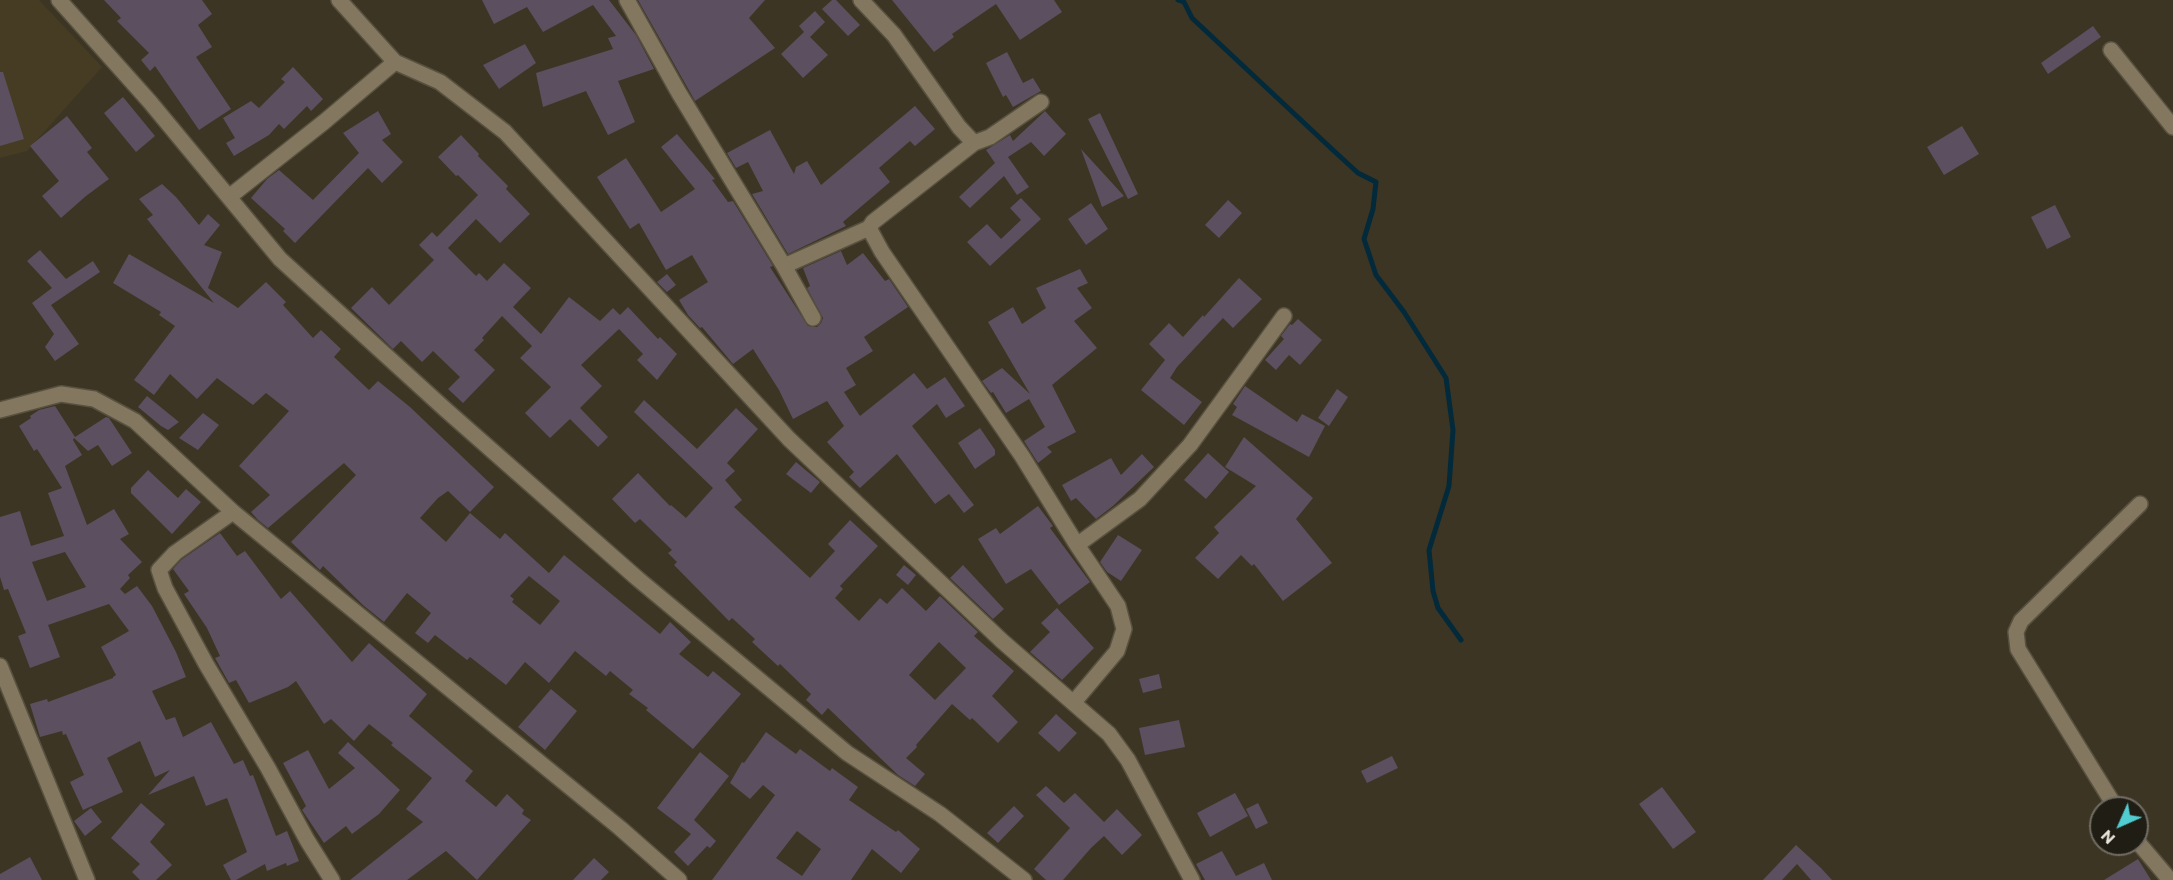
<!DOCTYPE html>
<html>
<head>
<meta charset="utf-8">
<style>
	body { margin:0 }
	#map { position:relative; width:2173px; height:880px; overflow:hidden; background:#3d3523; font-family:Commissioner,sans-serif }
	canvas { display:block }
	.north { position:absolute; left:2089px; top:796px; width:60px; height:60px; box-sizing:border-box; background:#201d15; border:2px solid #716d64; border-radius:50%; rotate:225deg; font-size:16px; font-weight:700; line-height:24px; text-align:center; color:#eae5da }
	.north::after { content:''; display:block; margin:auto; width:21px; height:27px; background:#51ccd1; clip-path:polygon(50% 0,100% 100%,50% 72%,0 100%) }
</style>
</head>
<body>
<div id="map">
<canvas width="2173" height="880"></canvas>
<div class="north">N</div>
</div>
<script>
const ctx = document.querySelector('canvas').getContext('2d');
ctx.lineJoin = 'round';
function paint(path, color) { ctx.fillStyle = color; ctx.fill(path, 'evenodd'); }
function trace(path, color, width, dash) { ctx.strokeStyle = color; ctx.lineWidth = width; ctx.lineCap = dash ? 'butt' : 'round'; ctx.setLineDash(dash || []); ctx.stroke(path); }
const built = new Path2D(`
	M 0,0 L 39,0 L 102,67 L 27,151 L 0,158 Z`);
const stream = new Path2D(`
	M 1178,0 L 1184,2 L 1192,18 L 1334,151 L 1358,173 L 1376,182 L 1373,209 L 1364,239 L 1376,275 L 1404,312 L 1446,378 L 1453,430 L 1449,486 L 1429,550 L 1433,591 L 1438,608 L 1461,640`);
const building = new Path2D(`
	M 104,0 L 202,0 L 212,14 L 198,25 L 212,47 L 196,57 L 231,109 L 199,130 L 155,66 L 150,71 L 141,60 L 149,53 L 117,21 L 121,18 Z
	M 482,0 L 609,0 L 636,35 L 654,69 L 618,81 L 635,122 L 608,135 L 586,91 L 543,107 L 536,73 L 613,49 L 608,38 L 616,36 L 593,5 L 543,32 L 527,7 L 494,24 Z
	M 638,0 L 765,0 L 749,18 L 775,48 L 695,101 Z
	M 832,0 L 836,0 L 860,25 L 848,36 L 822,9 Z
	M 892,0 L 1054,0 L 1062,12 L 1020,40 L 996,4 L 952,34 L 954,37 L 934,52 Z
	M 815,11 L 825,22 L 810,37 L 828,55 L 803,78 L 781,54 L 804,32 L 799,26 Z
	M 2093,26 L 2101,37 L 2048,74 L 2041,63 Z
	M 525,44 L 536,63 L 499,89 L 483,65 Z
	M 1007,52 L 1023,83 L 1033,78 L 1041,91 L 1013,107 L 1006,95 L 1003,97 L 986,63 Z
	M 293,67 L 323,99 L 311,111 L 307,106 L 284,129 L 279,124 L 269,135 L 234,156 L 226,143 L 235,138 L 223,118 L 251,101 L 259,108 L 285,82 L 281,79 Z
	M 0,72 L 3,72 L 24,139 L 0,146 Z
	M 123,97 L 155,136 L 136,152 L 104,113 Z
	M 915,106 L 935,129 L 915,146 L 910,141 L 879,168 L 890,182 L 843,222 L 846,226 L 788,254 L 752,194 L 763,191 L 748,162 L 736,168 L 727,153 L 770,130 L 794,174 L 796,167 L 807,161 L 821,185 Z
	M 378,111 L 391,134 L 382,140 L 403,162 L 382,183 L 368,168 L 295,243 L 283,231 L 285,229 L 251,198 L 267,179 L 279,170 L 313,200 L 359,153 L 343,133 Z
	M 1045,111 L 1066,134 L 1044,156 L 1031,142 L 1008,157 L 1029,187 L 1017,195 L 1004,176 L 970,208 L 959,197 L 995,163 L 986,150 L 1010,135 L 1013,141 Z
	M 1100,113 L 1138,194 L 1128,199 L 1088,119 Z
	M 67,116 L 92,148 L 87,152 L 109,179 L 86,196 L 61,218 L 42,196 L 59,181 L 30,146 Z
	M 1962,126 L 1979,154 L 1944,175 L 1927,147 Z
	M 677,134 L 715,179 L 712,180 L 728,202 L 733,201 L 773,266 L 770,267 L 808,326 L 817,327 L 821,323 L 823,318 L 807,288 L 810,286 L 803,268 L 841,251 L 847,265 L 863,253 L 885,281 L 889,279 L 908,307 L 864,337 L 873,351 L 846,368 L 856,385 L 844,392 L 860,416 L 914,373 L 927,389 L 945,377 L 965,406 L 946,418 L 937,404 L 912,426 L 974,505 L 964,513 L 949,494 L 935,504 L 897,454 L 860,488 L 849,477 L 854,472 L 827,442 L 844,426 L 827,401 L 793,419 L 779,390 L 753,349 L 733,364 L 702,327 L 700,328 L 688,315 L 679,300 L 708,282 L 692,255 L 666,270 L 639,223 L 630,229 L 597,177 L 626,158 L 661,212 L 695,189 L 661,147 Z
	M 461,135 L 479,154 L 478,156 L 508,186 L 506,189 L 530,214 L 500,243 L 476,219 L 448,248 L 476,276 L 479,273 L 487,281 L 504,263 L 531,288 L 513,307 L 541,334 L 569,297 L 600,321 L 613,308 L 620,315 L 628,307 L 658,339 L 660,337 L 677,354 L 657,380 L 637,360 L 643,354 L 619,329 L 581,365 L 602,386 L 580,408 L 608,437 L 598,447 L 570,419 L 550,438 L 525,413 L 551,387 L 520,358 L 532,346 L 502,316 L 482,338 L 484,340 L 474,350 L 495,370 L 463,403 L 448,389 L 460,377 L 433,351 L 422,362 L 401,341 L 393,349 L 351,308 L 372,287 L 389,305 L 434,260 L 419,245 L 432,232 L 437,237 L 478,195 L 458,175 L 456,176 L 438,157 Z
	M 1081,149 L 1124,196 L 1102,207 Z
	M 162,184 L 176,197 L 199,225 L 208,214 L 220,225 L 204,245 L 222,252 L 208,288 L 238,308 L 266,282 L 286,302 L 283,305 L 313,338 L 321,330 L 341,349 L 334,357 L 369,390 L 378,381 L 410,407 L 494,487 L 470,512 L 448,491 L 438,498 L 420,518 L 446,542 L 470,513 L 500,539 L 505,533 L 549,573 L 564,555 L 660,634 L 670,622 L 691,642 L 679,654 L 708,677 L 713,671 L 741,694 L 693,749 L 646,710 L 648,708 L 629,694 L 633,690 L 610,671 L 606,676 L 575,651 L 549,683 L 525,662 L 506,685 L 470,657 L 467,660 L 435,635 L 428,643 L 415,633 L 431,613 L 407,593 L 384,622 L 364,606 L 323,566 L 320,570 L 291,542 L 356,475 L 344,463 L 268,528 L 258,520 L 251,512 L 270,495 L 239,466 L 289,411 L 266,393 L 253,405 L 217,378 L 197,399 L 170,374 L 154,395 L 134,380 L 175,326 L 159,315 L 161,312 L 113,283 L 129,254 L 214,303 L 147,219 L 153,215 L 139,199 ZM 529,576 L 560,601 L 540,625 L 512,602 L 514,599 L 510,596 Z
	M 1021,198 L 1041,219 L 990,266 L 967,242 L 987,224 L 1001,239 L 1021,220 L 1010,208 Z
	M 1228,200 L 1242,213 L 1219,238 L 1205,225 Z
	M 1091,203 L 1108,229 L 1086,245 L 1068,219 Z
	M 2055,205 L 2071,237 L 2047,249 L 2031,217 Z
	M 40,250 L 66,279 L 93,261 L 100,272 L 51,305 L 79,344 L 55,361 L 45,347 L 54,334 L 32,303 L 52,288 L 27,261 Z
	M 1080,269 L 1088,283 L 1077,288 L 1092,308 L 1074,321 L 1097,348 L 1052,385 L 1076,432 L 1047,447 L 1052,452 L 1038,463 L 1024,441 L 1045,427 L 1029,399 L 1006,413 L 993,392 L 991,393 L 982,381 L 1002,368 L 1030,394 L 988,322 L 1013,307 L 1022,324 L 1046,308 L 1036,288 Z
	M 667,274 L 676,285 L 667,292 L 657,282 Z
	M 1239,278 L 1262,299 L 1233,328 L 1223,318 L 1177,367 L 1170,378 L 1202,402 L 1184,425 L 1141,390 L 1165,360 L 1149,344 L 1169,323 L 1183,337 L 1203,315 L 1204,317 Z
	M 1298,319 L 1322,340 L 1300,365 L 1289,355 L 1276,370 L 1265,360 L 1284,339 L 1281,336 L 1290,324 L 1292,325 Z
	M 1245,386 L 1297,422 L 1302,414 L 1325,426 L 1309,457 L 1232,415 L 1237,407 L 1233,404 Z
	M 1337,389 L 1348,397 L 1329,426 L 1318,418 Z
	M 147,396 L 179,422 L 168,430 L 161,426 L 138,407 Z
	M 644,400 L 697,449 L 736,408 L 758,429 L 727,463 L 735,471 L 725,480 L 742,500 L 734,507 L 810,578 L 835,551 L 828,544 L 850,520 L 878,546 L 840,586 L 843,589 L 835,598 L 859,621 L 880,598 L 887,604 L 902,588 L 926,611 L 940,596 L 978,632 L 974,636 L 1014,671 L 992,696 L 1018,722 L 998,743 L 972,718 L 970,720 L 952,704 L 916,745 L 917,747 L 906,758 L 925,774 L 915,786 L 898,775 L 828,708 L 822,715 L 806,700 L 811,694 L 780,664 L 778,666 L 752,642 L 755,639 L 732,618 L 729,621 L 674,565 L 677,562 L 668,553 L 672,550 L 640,519 L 635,523 L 612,499 L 638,473 L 670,506 L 671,505 L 686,518 L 713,488 L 634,412 ZM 939,642 L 966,668 L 935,700 L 909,675 Z
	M 55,406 L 75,437 L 106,417 L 109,418 L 132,453 L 112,466 L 98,445 L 88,451 L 74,438 L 73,440 L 82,455 L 65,466 L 87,525 L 114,509 L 129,534 L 120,539 L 142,562 L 128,575 L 130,578 L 120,589 L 125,594 L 137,586 L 152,606 L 176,652 L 186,677 L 152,691 L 166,720 L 175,717 L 183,737 L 211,722 L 234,764 L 243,760 L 250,776 L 253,775 L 276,836 L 287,831 L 299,861 L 287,866 L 286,863 L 267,871 L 265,864 L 236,880 L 231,880 L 223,865 L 247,852 L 227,798 L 206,806 L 194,776 L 148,795 L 170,770 L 155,777 L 140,741 L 107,758 L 123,792 L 83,810 L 70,782 L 84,775 L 66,734 L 63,735 L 62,731 L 40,737 L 30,704 L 47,699 L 48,702 L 113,678 L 113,677 L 116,675 L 101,647 L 129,631 L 109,604 L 48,625 L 60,657 L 30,668 L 18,636 L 26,633 L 8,589 L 4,590 L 0,577 L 0,517 L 20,511 L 31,546 L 64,536 L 48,493 L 62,488 L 37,449 L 34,451 L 19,426 L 31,418 L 30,416 L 39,410 ZM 65,552 L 86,587 L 47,601 L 32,562 Z
	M 203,413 L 219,425 L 198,450 L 179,438 Z
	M 980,428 L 995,450 L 995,455 L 975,469 L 958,443 Z
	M 1244,437 L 1313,498 L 1296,519 L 1332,563 L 1283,601 L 1254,564 L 1252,566 L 1241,555 L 1218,579 L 1195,558 L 1219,533 L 1214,527 L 1256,486 L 1225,467 Z
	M 1208,453 L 1229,472 L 1206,499 L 1184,480 Z
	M 1142,454 L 1154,467 L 1113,506 L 1096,519 L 1076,498 L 1071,501 L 1062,485 L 1111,458 L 1121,475 Z
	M 796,462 L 820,482 L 811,493 L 786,474 Z
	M 148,470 L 178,498 L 186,489 L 201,502 L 172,534 L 131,493 L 131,488 Z
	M 1038,506 L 1053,526 L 1050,528 L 1090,582 L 1059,605 L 1031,569 L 1006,584 L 978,539 L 996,528 L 1000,534 Z
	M 220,533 L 237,556 L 245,551 L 281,599 L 290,591 L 352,662 L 369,643 L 427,694 L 409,716 L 473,771 L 465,781 L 496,807 L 507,794 L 524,810 L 522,814 L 531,820 L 477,880 L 446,851 L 407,880 L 350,880 L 423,822 L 406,809 L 432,778 L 391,745 L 393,743 L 369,724 L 354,741 L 331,719 L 324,724 L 296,681 L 288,687 L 249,703 L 236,680 L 229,683 L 215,658 L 220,656 L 207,628 L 184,594 L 189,591 L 173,569 L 181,560 Z
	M 1118,535 L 1142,550 L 1121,581 L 1107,572 L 1100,562 Z
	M 904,565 L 916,575 L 908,585 L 896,575 Z
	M 963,565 L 1004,609 L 993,619 L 950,578 Z
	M 1057,608 L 1094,648 L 1062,680 L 1030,652 L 1050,632 L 1041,623 Z
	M 1159,674 L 1162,688 L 1143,693 L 1139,679 Z
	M 551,689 L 577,711 L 545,750 L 518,727 Z
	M 1056,714 L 1077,733 L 1059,752 L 1038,733 Z
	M 1179,720 L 1185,747 L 1145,755 L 1139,728 Z
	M 766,732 L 796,754 L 800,749 L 830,771 L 832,768 L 858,787 L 849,800 L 896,832 L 898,830 L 920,849 L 901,873 L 872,849 L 851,880 L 712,880 L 775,795 L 763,785 L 750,799 L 730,783 L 742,762 L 744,763 ZM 797,831 L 821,849 L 802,876 L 776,858 Z
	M 348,742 L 400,790 L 379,814 L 352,834 L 346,826 L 324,843 L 302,810 L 306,806 L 283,763 L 308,750 L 329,789 L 355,768 L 338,753 Z
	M 700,752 L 729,776 L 694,820 L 716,841 L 710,848 L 707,846 L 688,866 L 674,852 L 691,834 L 657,808 Z
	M 1392,756 L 1398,768 L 1367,783 L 1361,771 Z
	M 1046,786 L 1064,803 L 1075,793 L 1104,822 L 1117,809 L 1142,835 L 1122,855 L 1104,836 L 1091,848 L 1063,880 L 1046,880 L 1034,869 L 1070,828 L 1036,795 Z
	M 1662,787 L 1696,832 L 1673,849 L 1639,804 Z
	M 1235,793 L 1248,816 L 1210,837 L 1197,813 Z
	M 141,803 L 165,824 L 150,842 L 172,865 L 156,880 L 140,880 L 132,872 L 140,864 L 111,838 Z
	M 1258,803 L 1268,823 L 1256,829 L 1246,809 Z
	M 1014,806 L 1024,816 L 998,843 L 987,833 Z
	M 91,808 L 102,822 L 85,836 L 74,821 Z
	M 1796,845 L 1821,868 L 1832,880 L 1811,880 L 1797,864 L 1782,880 L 1763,880 Z
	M 1222,851 L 1236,876 L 1264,863 L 1272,880 L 1205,880 L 1196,864 Z
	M 30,857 L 42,880 L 0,880 L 0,874 Z
	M 594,858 L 609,872 L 601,880 L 573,880 Z
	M 2138,859 L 2151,880 L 2104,880 Z`);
const minor = new Path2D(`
	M 59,0 L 150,102 L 280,259 L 446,410 L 638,579 L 847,753 L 940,814 L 1024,880
	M 627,0 L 679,93 L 784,266
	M 861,0 L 894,35 L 959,127 L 974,143 L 990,137 L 1041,102
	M 2111,50 L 2173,127
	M 395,62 L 440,82 L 505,132 L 789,439 L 1002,641 L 1109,734 L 1128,760 L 1192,880
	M 974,143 L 873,222 L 869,228 L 882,252 L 1022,456 L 1077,545 L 1118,606 L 1124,629 L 1117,651 L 1074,702
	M 229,197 L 324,122 L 395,62 L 339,0
	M 813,318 L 784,266 L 869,228
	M 0,410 L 61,394 L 94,399 L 135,421 L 233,512
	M 1077,545 L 1140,499 L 1190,445 L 1284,316
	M 0,666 L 87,880
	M 2116,808 L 2018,649 L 2016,632 L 2021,621 L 2140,504
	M 2137,841 L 2170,880
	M 332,880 L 307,840 L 268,768 L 206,664 L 165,588 L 159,570 L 175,553 L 233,512 L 620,828 L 679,880`);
paint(built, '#463c23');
trace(stream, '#032a3b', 5);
paint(building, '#5c4f5f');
trace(minor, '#595140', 18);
trace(minor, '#83785f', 15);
</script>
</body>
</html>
